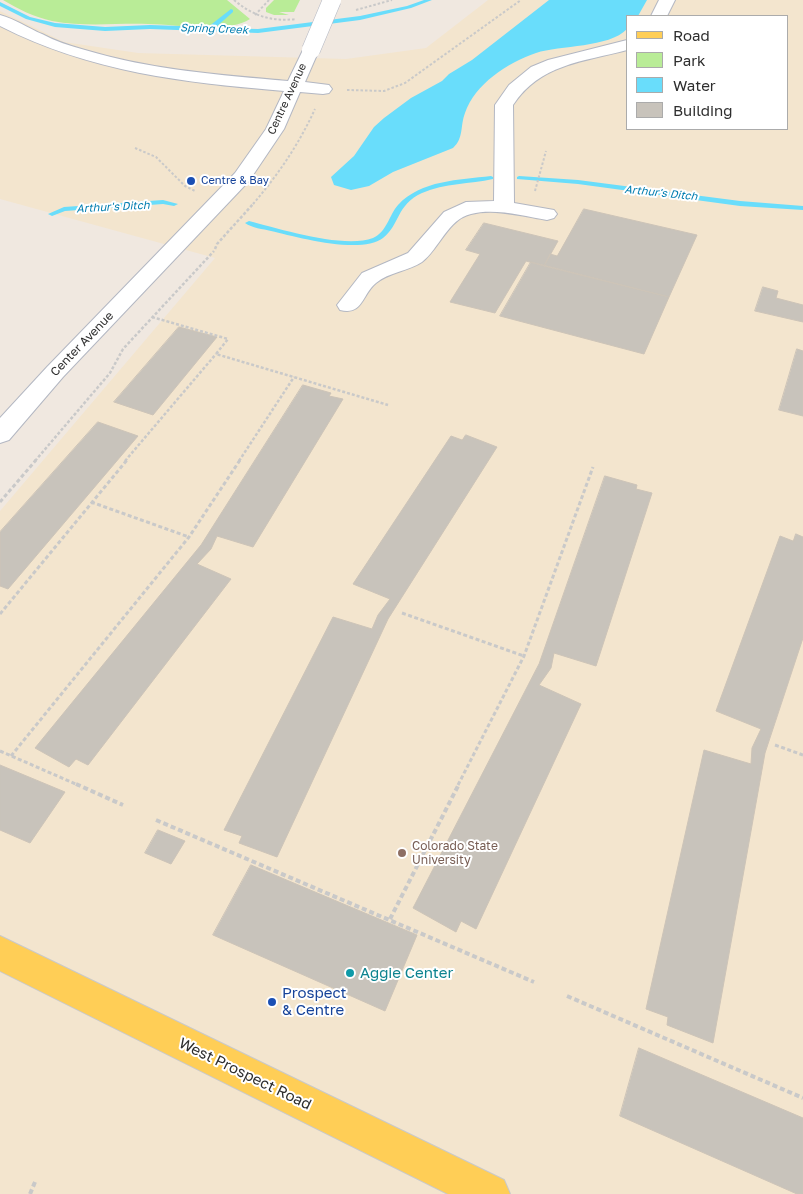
<!DOCTYPE html>
<html>
<head>
<meta charset="utf-8">
<style>
	body { margin:0 }
	#map { position:relative; width:803px; height:1194px; overflow:hidden; background:#f0e8e0; font-family:"Golos Text",sans-serif }
	canvas { display:block }
	.legend { position:absolute; left:626px; top:15px; width:162px; height:115px; box-sizing:border-box; background:#fff; border:1px solid #ababab; margin:0; padding:6px 9px; list-style:none; font-size:15px; color:#2e2e2e }
	.legend li { display:flex; align-items:center; gap:10px; height:25px }
	.legend b { width:25px; border:1px solid #ababab }
</style>
</head>
<body>
<div id="map">
<canvas width="803" height="1194"></canvas>
<ul class="legend">
<li><b style="height:6px;background:#ffce56"></b>Road</li>
<li><b style="height:14px;background:#b9ec97"></b>Park</li>
<li><b style="height:14px;background:#69ddfb"></b>Water</li>
<li><b style="height:14px;background:#c8c3bb"></b>Building</li>
</ul>
</div>
<script>
const ctx = document.querySelector('canvas').getContext('2d');
ctx.lineJoin = 'round';
function paint(path, color) { ctx.fillStyle = color; ctx.fill(path, 'evenodd'); }
function trace(path, color, width, dash) { ctx.strokeStyle = color; ctx.lineWidth = width; ctx.lineCap = dash ? 'butt' : 'round'; ctx.setLineDash(dash || []); ctx.stroke(path); }
function write(font, color, halo, rows, align = 'center') {
  ctx.font = font + ' "Golos Text",sans-serif'; ctx.lineWidth = 4; ctx.setLineDash([]); ctx.textBaseline = 'middle'; ctx.strokeStyle = halo; ctx.fillStyle = color; for (const [text, x, y, turn = 0] of rows) {
    ctx.save(); ctx.translate(x, y); ctx.rotate((+turn || 0) * Math.PI / 180); ctx.textAlign = isNaN(turn) ? turn : align; if (halo) ctx.strokeText(text, 0, 0); ctx.fillText(text, 0, 0); ctx.restore();
  }
}
const education = new Path2D(`
	M 488,0 L 803,0 L 803,1194 L 0,1194 L 0,511 L 215,258 L 0,199 L 0,11 L 64,42 L 138,53 L 346,59 L 426,48 ZM 627,16 L 787,16 L 787,129 L 627,129 Z`);
const green = new Path2D(`
	M 3,0 L 227,0 L 250,19 C 227,34 175,24 148,24 C 115,23 84,27 52,21 C 34,17 18,9 3,0 Z
	M 274,0 L 300,0 L 294,12 L 279,12 L 289,15 L 274,15 L 266,12 L 266,8 Z`);
const water = new Path2D(`
	M 549,0 L 647,0 L 638,16 L 627,16 L 627,29 C 609,48 560,45 536,53 C 507,63 475,84 465,113 C 460,126 464,138 453,148 L 393,172 L 369,186 L 351,190 L 334,185 L 331,177 L 354,156 L 374,127 L 384,118 L 411,98 L 442,81 L 449,74 L 472,60 Z`);
const stream = new Path2D(`
	M 424,0 L 432,0 L 411,8 L 360,20 L 258,33 L 150,29 L 105,31 L 55,27 L 26,19 L 0,6 L 0,2 L 30,17 L 55,23 L 105,27 L 150,25 L 208,27 L 231,9 L 233,10 L 233,12 L 215,28 L 258,29 L 360,16 L 407,6 Z
	M 491,176 L 493,177 L 493,179 C 470,184 445,183 422,193 C 396,205 400,225 383,238 C 361,255 296,237 271,231 C 263,229 252,228 245,223 L 249,221 C 280,229 344,249 373,238 C 387,232 389,215 398,205 C 421,180 459,180 491,176 Z
	M 519,176 L 578,180 L 740,201 L 803,206 L 803,210 L 740,206 L 578,184 L 517,179 L 517,177 Z
	M 163,200 L 178,204 L 174,206 L 163,204 L 65,211 L 52,216 L 48,214 L 64,207 Z`);
const building = new Path2D(`
	M 584,209 L 697,235 L 669,297 L 544,266 L 550,254 L 557,256 Z
	M 484,223 L 558,241 L 544,266 L 526,261 L 495,313 L 450,302 L 480,254 L 466,250 Z
	M 531,262 L 669,297 L 644,354 L 500,316 Z
	M 763,287 L 778,291 L 776,298 L 803,305 L 803,322 L 755,311 Z
	M 179,327 L 217,337 L 153,415 L 114,402 Z
	M 797,349 L 803,351 L 803,416 L 779,410 Z
	M 303,385 L 331,393 L 329,396 L 343,399 L 253,547 L 217,536 L 211,549 L 197,564 L 231,579 L 88,765 L 76,759 L 69,767 L 35,748 L 201,545 Z
	M 98,422 L 138,436 L 8,589 L 0,586 L 0,532 Z
	M 466,435 L 497,447 L 388,619 L 277,857 L 239,843 L 242,836 L 224,830 L 333,617 L 372,629 L 378,615 L 390,599 L 353,584 L 451,436 L 462,440 Z
	M 605,476 L 637,485 L 636,489 L 652,493 L 596,666 L 554,653 L 551,668 L 539,685 L 581,704 L 476,929 L 461,921 L 456,932 L 413,908 L 539,664 Z
	M 796,534 L 803,537 L 803,638 L 765,753 L 713,1043 L 667,1025 L 668,1017 L 646,1009 L 704,750 L 751,764 L 752,748 L 761,729 L 716,711 L 780,536 L 793,541 Z
	M 0,765 L 65,792 L 30,843 L 0,830 Z
	M 158,830 L 185,841 L 171,864 L 145,853 Z
	M 251,865 L 417,935 L 385,1011 L 213,935 Z
	M 639,1048 L 803,1118 L 803,1194 L 797,1194 L 620,1116 Z`);
const pathFar3 = new Path2D(`
	M 234,0 C 253,16 272,22 296,19
	M 356,10 L 392,0
	M 255,15 L 269,0
	M 347,90 L 384,91 L 405,83 L 521,0
	M 135,148 L 156,157 L 185,186 L 195,191
	M 535,191 L 546,151
	M 253,204 C 278,175 299,144 315,109`);
const pathFar2 = new Path2D(`
	M 215,249 L 217,244 L 254,203
	M 152,317 L 228,339 L 216,354 L 388,405
	M 35,461 L 110,373 L 123,349 L 214,251
	M 125,461 L 216,354
	M 239,461 L 294,377`);
const pathFar1 = new Path2D(`
	M 0,502 L 36,460
	M 91,502 L 189,537
	M 402,613 L 524,656
	M 0,614 L 127,460
	M 775,745 L 803,755
	M 0,751 L 78,785
	M 11,756 L 189,537 L 240,460
	M 458,785 L 524,656 L 593,467`);
const path = new Path2D(`
	M 76,784 L 123,805
	M 156,820 L 534,982
	M 390,919 L 459,784
	M 567,996 L 803,1098
	M 30,1194 L 35,1182`);
const minor = new Path2D(`
	M 659,0 L 675,0 L 667,16 L 651,16 Z
	M 0,15 C 15,19 28,28 42,34 C 55,41 70,46 85,50 C 151,70 220,75 288,81 L 303,50 L 305,46 L 317,46 L 319,50 L 305,82 L 329,85 L 332,89 L 329,93 L 323,94 L 300,92 L 284,129 L 249,181 L 63,377 L 9,440 L 0,443 L 0,418 L 47,367 L 235,173 L 266,129 L 284,91 C 182,82 93,73 0,26 Z
	M 627,40 L 627,50 C 582,62 540,64 513,105 L 514,203 L 554,210 L 557,214 L 554,218 L 547,220 C 523,216 495,208 471,214 C 448,219 439,249 422,262 C 409,271 389,272 376,283 C 362,294 363,316 340,310 L 337,305 L 362,273 L 408,253 L 444,212 L 466,202 L 494,201 L 495,105 L 509,85 L 531,67 L 548,60 Z`);
const major = new Path2D(`
	M 0,936 L 504,1180 L 510,1194 L 448,1194 L 0,971 Z`);
const minorBridge = new Path2D(`
	M 311,50 L 332,0`);
const markers = [
	[191,181,5,"#1a4fb4"],
	[402,853,5,"#8d6e63"],
	[350,973,5,"#0f9aa8"],
	[272,1002,5,"#1a4fb4"]
];
const farWaternames = [
	["Spring Creek",214,29,2],
	["Arthur's Ditch",661,193,6],
	["Arthur's Ditch",113,207,-3]
];
const farStreetnames = [
	["Centre Avenue",287,99,-65]
];
const farTransitnames = [
	["Centre & Bay",201,181]
];
const streetNames = [
	["Center Avenue",82,344,-46]
];
const educationNames = [
	["Colorado State",412,846],
	["University",412,860]
];
const nearCulturenames = [
	["Aggie Center",360,973]
];
const nearTransitnames = [
	["Prospect",282,993],
	["& Centre",282,1010]
];
const nearStreetnames = [
	["West Prospect Road",245,1074,26]
];
paint(education, '#f3e5ce');
paint(green, '#b9ec97');
paint(water, '#69ddfb');
paint(stream, '#69ddfb');
paint(building, '#c8c3bb');
trace(building, '#cdc4b8', 1);
trace(minor, '#b3b7c2', 2);
trace(major, '#c9c9c9', 2);
trace(pathFar3, '#c9c9c9', 2, [2.5, 2]);
trace(pathFar2, '#c9c9c9', 2.5, [3, 2]);
trace(pathFar1, '#c9c9c9', 3, [4, 2.5]);
trace(path, '#c9c9c9', 4, [5, 3]);
paint(minor, '#fff');
paint(major, '#ffce56');
trace(minorBridge, '#b3b7c2', 19, []);
trace(minorBridge, '#fff', 18);
for (const [x, y, r, color] of markers) { const dot = new Path2D(); dot.arc(x, y, r, 0, 2 * Math.PI); ctx.fillStyle = color; ctx.fill(dot); trace(dot, '#fff', 2); }
write('italic 11px', '#007db0', '#fff', farWaternames);
write('11px', '#2e2e2e', '#fff', farStreetnames);
write('11px', '#164399', '#fff', farTransitnames, 'left');
write('12px', '#2e2e2e', '#fff', streetNames);
write('12px', '#785e54', '#fff', educationNames, 'left');
write('15px', '#0d838f', '#fff', nearCulturenames, 'left');
write('15px', '#164399', '#fff', nearTransitnames, 'left');
write('15px', '#2e2e2e', '#fff', nearStreetnames);
</script>
</body>
</html>
